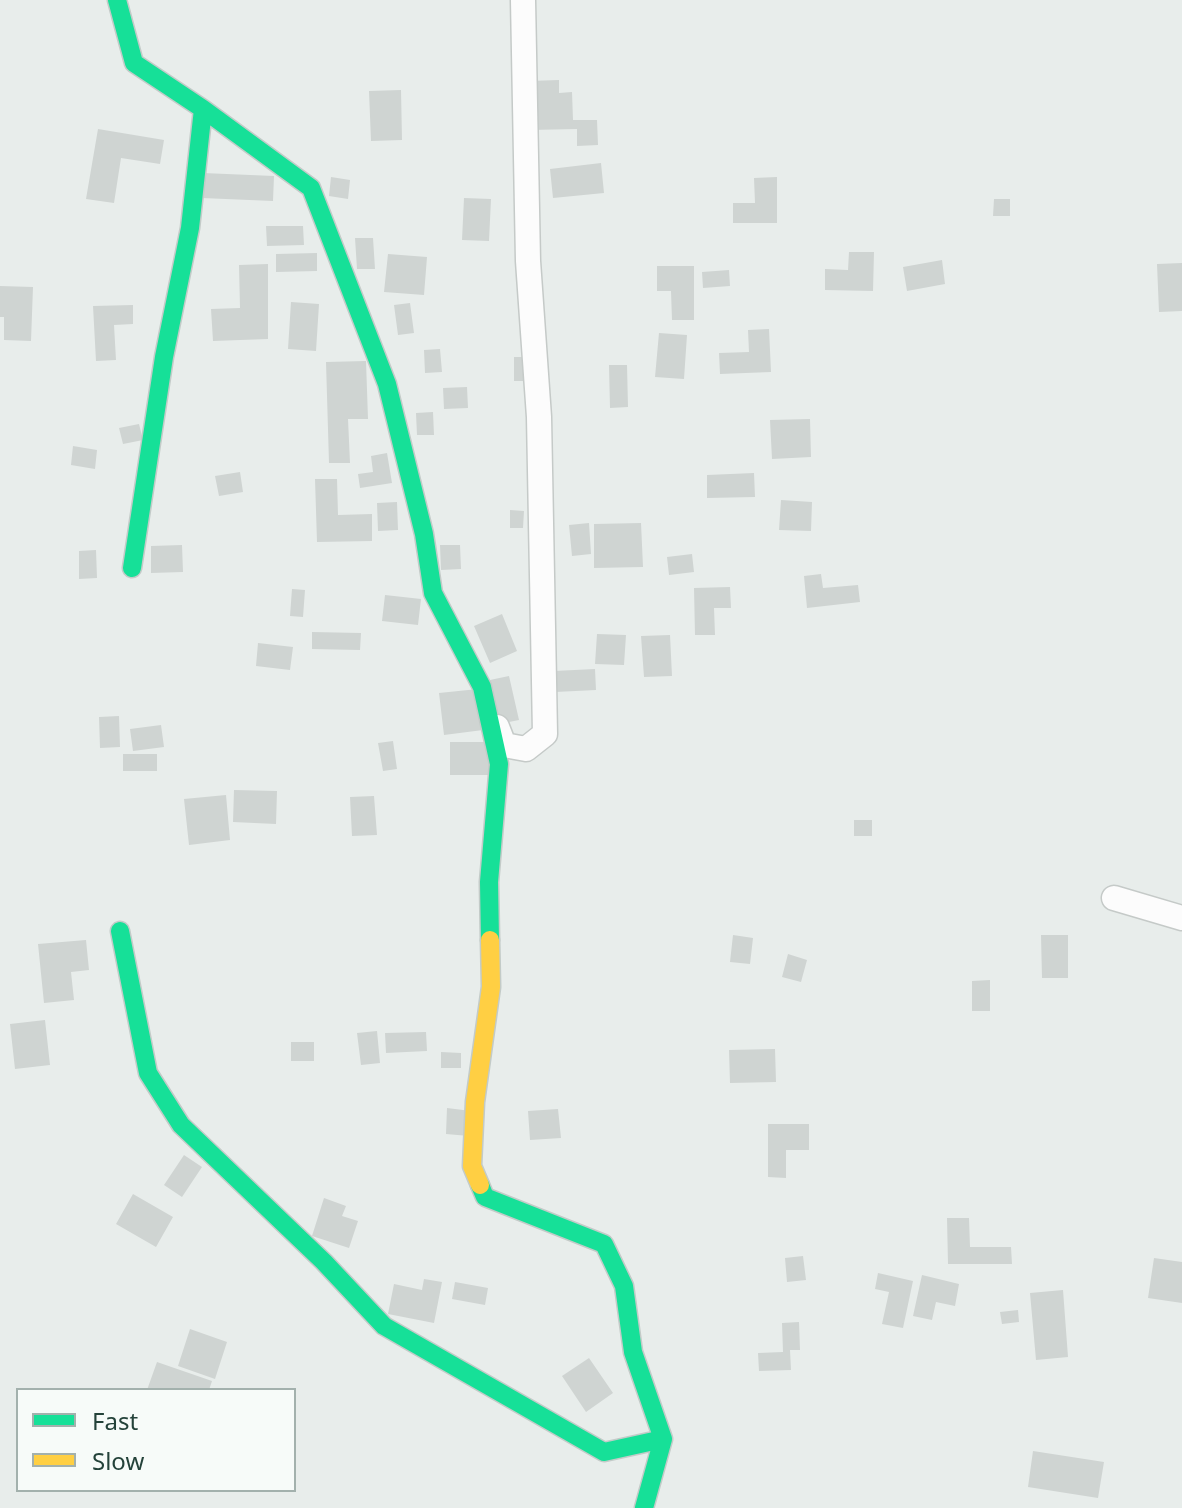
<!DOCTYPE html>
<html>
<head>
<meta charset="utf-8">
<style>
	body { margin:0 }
	#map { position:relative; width:1182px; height:1508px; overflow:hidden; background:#e8edeb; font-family:"Noto Sans",sans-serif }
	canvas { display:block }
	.legend { position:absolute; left:16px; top:1388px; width:280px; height:104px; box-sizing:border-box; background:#f7fbf9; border:2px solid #a3b1ad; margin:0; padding:10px 14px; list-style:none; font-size:24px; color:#24423a }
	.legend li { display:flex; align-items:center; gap:16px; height:40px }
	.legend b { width:40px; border:2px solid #a3b1ad }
</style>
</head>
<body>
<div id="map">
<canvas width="1182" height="1508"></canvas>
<ul class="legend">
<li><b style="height:10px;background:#16e098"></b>Fast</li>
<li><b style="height:10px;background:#ffcf43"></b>Slow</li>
</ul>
</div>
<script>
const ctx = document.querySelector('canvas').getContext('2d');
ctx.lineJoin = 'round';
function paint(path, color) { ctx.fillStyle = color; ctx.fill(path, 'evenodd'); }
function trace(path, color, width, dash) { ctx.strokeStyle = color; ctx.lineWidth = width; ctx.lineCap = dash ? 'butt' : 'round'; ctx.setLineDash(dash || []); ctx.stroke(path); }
const building = new Path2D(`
	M 559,80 L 559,93 L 572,92 L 573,120 L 597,120 L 598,145 L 577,146 L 577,129 L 530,130 L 529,81 Z
	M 401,90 L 402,140 L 371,141 L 369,91 Z
	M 98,129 L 164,140 L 160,164 L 121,158 L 114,203 L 86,199 Z
	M 601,163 L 604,193 L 553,198 L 550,169 Z
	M 203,173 L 274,176 L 273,201 L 202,198 Z
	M 331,177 L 350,180 L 348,199 L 329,196 Z
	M 777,177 L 777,223 L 733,223 L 733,203 L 755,203 L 754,178 Z
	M 464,198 L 491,199 L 489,241 L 462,240 Z
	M 994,199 L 1010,199 L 1010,216 L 993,216 Z
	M 266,226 L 303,226 L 304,245 L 267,246 Z
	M 355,238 L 373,238 L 375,269 L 357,269 Z
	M 849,252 L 874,252 L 873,291 L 825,290 L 825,269 L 848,270 Z
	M 317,253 L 317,271 L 276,272 L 276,254 Z
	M 388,254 L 427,257 L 424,295 L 384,292 Z
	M 942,260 L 945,284 L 907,291 L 903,267 Z
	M 1182,263 L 1182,311 L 1159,312 L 1157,264 Z
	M 268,264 L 268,339 L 213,341 L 211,309 L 240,308 L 239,265 Z
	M 657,266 L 694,266 L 694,320 L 672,320 L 671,291 L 657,291 Z
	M 729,270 L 730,286 L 703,288 L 702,272 Z
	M 0,286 L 33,287 L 31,341 L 4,340 L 4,317 L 0,317 Z
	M 291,302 L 319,304 L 316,351 L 288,349 Z
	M 410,303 L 414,333 L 398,335 L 394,305 Z
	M 133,305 L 133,324 L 114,325 L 116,360 L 96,361 L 93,306 Z
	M 769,329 L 771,372 L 720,374 L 719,353 L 749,352 L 748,330 Z
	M 659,333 L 687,335 L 684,379 L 655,377 Z
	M 440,349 L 442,372 L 425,373 L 424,350 Z
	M 514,357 L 532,357 L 531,381 L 514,381 Z
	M 366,361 L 368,419 L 348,419 L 350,463 L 329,463 L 326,362 Z
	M 609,365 L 627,365 L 628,407 L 610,408 Z
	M 467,387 L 468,408 L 444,409 L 443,388 Z
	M 433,412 L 434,435 L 417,435 L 416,413 Z
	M 810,419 L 811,457 L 772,459 L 770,420 Z
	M 139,424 L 143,440 L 123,444 L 119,428 Z
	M 73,446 L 97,450 L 95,469 L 71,465 Z
	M 387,453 L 392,483 L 360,488 L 358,474 L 373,472 L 371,456 Z
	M 240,472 L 243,492 L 219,496 L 215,476 Z
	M 754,473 L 755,497 L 707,498 L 707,475 Z
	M 315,479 L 337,479 L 338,515 L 372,514 L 372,541 L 317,542 Z
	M 781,500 L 812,502 L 811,531 L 779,530 Z
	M 397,502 L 398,530 L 378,531 L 377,503 Z
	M 510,510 L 524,511 L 523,528 L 510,528 Z
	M 589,523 L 591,554 L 572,556 L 569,525 Z
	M 641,523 L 643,567 L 594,568 L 594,524 Z
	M 182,545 L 183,572 L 151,573 L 151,546 Z
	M 440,545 L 460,545 L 461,569 L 441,570 Z
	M 96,550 L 97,578 L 79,579 L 79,551 Z
	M 692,554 L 694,572 L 669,575 L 667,557 Z
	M 821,574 L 823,588 L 858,585 L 860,602 L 807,608 L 804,576 Z
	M 730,587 L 731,608 L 714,608 L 715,635 L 695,635 L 694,588 Z
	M 292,589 L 305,590 L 303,617 L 290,616 Z
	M 385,595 L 421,599 L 418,625 L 382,621 Z
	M 502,614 L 517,651 L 490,663 L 474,626 Z
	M 312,632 L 361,633 L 360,650 L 312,649 Z
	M 597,634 L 626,635 L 624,665 L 595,664 Z
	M 670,635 L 672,676 L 644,677 L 641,636 Z
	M 258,643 L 293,647 L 290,670 L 256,666 Z
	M 595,669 L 596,690 L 555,692 L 554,671 Z
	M 509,676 L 519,720 L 499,724 L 490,680 Z
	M 478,689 L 483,730 L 444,735 L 439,693 Z
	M 119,716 L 120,747 L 100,748 L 99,717 Z
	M 161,725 L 164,747 L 133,751 L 130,729 Z
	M 393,741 L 397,769 L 383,771 L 378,743 Z
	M 450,742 L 489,742 L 489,775 L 450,775 Z
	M 123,754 L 157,754 L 157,771 L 123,771 Z
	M 234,790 L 277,791 L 276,824 L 233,822 Z
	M 226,795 L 230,840 L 189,845 L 184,799 Z
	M 374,796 L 377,835 L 352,836 L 350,797 Z
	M 854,820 L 872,820 L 872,836 L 854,836 Z
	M 733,935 L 753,938 L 750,964 L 730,962 Z
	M 1041,935 L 1068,935 L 1068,978 L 1042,978 Z
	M 86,940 L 89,970 L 71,972 L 74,1000 L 44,1003 L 38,944 Z
	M 788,954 L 807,960 L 801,982 L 782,977 Z
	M 990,980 L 990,1011 L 972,1011 L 972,981 Z
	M 45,1020 L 50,1065 L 15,1069 L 10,1024 Z
	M 377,1031 L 380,1063 L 361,1065 L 357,1033 Z
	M 426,1032 L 427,1051 L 386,1053 L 385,1033 Z
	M 291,1042 L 314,1042 L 314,1061 L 291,1061 Z
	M 775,1049 L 776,1082 L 730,1083 L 729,1050 Z
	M 441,1052 L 461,1053 L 461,1068 L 441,1068 Z
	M 447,1108 L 471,1111 L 469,1136 L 446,1134 Z
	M 558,1109 L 561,1138 L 530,1140 L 528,1111 Z
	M 768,1124 L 809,1124 L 809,1150 L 786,1150 L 786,1178 L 768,1177 Z
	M 184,1155 L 202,1167 L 182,1197 L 164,1185 Z
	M 133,1194 L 173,1217 L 156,1247 L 116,1224 Z
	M 324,1198 L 346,1206 L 342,1216 L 358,1221 L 349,1248 L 312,1236 Z
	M 947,1218 L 969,1218 L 970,1247 L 1011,1247 L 1012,1264 L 948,1264 Z
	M 803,1256 L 806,1280 L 787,1282 L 785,1258 Z
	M 1154,1258 L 1182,1262 L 1182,1303 L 1148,1298 Z
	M 878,1273 L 913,1281 L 903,1328 L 882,1324 L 889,1292 L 875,1289 Z
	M 922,1275 L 959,1284 L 955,1306 L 936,1302 L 932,1320 L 913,1316 Z
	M 424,1279 L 442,1282 L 434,1323 L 388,1314 L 394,1284 L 422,1290 Z
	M 455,1282 L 488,1288 L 485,1305 L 452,1299 Z
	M 1063,1290 L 1068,1357 L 1036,1360 L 1030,1293 Z
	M 1018,1310 L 1019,1322 L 1002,1324 L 1000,1312 Z
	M 799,1322 L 800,1350 L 790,1350 L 791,1370 L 759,1371 L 758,1353 L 783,1352 L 782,1323 Z
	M 190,1329 L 227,1342 L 215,1379 L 178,1366 Z
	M 589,1358 L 613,1393 L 586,1412 L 562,1376 Z
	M 157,1362 L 212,1381 L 209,1390 L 147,1390 Z
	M 1033,1451 L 1104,1462 L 1098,1498 L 1028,1487 Z`);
const street = new Path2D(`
	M 497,727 L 504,745 L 526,749 L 545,734 L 539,417 L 528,261 L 523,0
	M 1114,898 L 1182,918`);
const fast = new Path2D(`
	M 117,0 L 134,63 L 203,109 L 311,188 L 387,384 L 424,534 L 433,593 L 482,687 L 499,764 L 489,882 L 490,940
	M 132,568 L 164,357 L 190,228 L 203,109
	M 120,931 L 148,1073 L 181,1125 L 324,1262 L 384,1326 L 604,1452 L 663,1439
	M 480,1185 L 485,1197 L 604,1244 L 624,1286 L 633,1352 L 663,1439 L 644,1508`);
const slow = new Path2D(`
	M 480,1185 L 472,1166 L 475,1102 L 491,987 L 490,940`);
paint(building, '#cfd4d2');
trace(street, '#c5cac8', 27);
trace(fast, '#c3cbc8', 21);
trace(slow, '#c3cbc8', 21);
trace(street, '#fcfcfc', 24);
trace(fast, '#16e098', 18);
trace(slow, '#ffcf43', 18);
</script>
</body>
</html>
